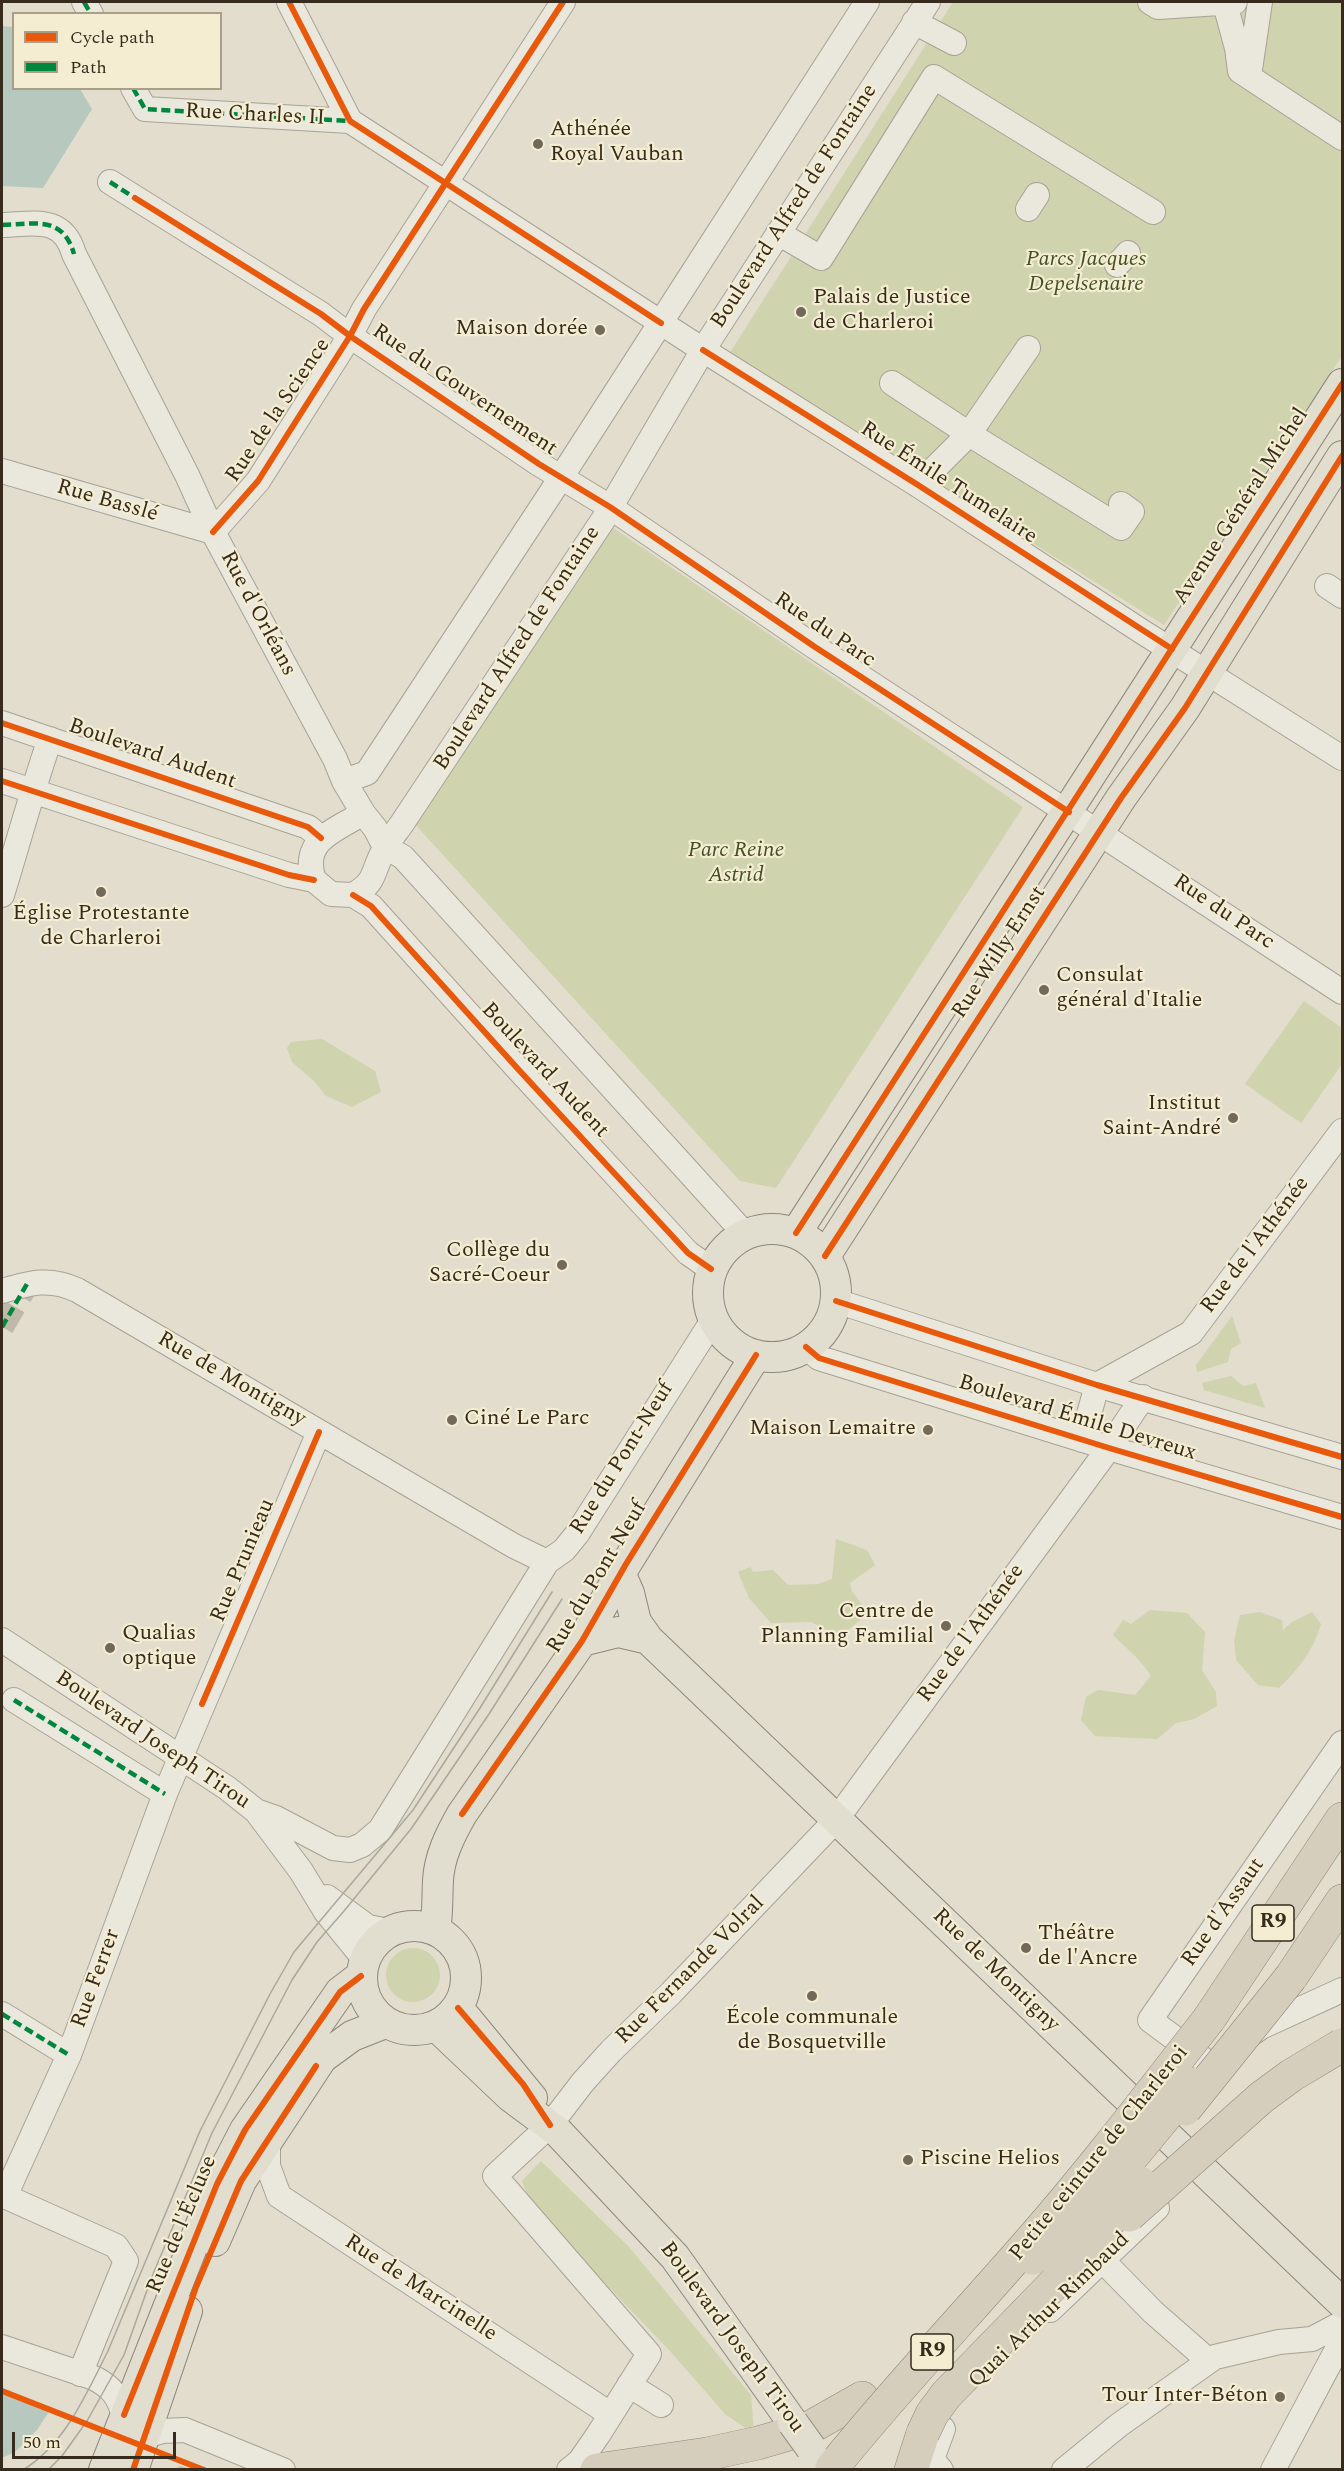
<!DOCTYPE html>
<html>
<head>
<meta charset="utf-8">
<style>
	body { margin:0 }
	#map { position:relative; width:1344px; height:2471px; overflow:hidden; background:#e2ddcc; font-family:Spectral,serif }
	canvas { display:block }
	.frame { position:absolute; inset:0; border:3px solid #362b1d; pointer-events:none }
	.legend { position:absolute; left:12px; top:12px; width:210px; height:78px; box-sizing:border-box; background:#f4edd1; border:2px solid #a89f89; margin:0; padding:8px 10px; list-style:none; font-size:18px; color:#362b1d }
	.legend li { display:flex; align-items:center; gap:12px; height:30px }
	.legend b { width:30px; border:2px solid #a89f89 }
	.scale { position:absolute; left:12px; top:2432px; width:164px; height:27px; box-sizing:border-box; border:3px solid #362b1d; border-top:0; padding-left:8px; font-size:18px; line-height:21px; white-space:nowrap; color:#362b1d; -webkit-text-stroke:4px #f4edd1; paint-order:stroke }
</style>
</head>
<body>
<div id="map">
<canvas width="1344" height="2471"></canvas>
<div class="frame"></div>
<ul class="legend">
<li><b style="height:8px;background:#e8590c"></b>Cycle path</li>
<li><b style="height:8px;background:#00873e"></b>Path</li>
</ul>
<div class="scale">50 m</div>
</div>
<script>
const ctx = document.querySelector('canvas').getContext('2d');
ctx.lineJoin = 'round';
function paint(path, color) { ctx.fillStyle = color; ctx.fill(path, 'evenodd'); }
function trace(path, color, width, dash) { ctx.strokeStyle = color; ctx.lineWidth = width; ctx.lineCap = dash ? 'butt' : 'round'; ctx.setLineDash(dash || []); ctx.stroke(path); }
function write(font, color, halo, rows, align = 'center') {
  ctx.font = font + ' Spectral,serif'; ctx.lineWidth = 4.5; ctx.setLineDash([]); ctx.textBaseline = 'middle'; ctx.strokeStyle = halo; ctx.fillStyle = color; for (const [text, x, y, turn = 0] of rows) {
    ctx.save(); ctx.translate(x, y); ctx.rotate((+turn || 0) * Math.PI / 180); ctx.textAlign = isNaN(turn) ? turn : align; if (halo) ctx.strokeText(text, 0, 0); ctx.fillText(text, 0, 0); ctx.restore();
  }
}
const green = new Path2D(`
	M 953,2 L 1342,2 L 1342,356 L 1164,625 L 729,354 Z
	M 609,525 L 1023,807 L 776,1188 L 740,1181 L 413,822 Z
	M 1304,1001 L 1342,1028 L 1342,1064 L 1301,1123 L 1245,1084 Z
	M 322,1039 L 375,1071 L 381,1092 L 352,1107 L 326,1096 L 314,1081 L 292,1062 L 287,1048 L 291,1042 Z
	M 1232,1316 L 1241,1343 L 1231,1349 L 1228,1362 L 1197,1372 L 1196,1365 Z
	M 1231,1376 L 1243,1386 L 1256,1383 L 1265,1408 L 1204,1390 L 1202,1383 Z
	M 836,1539 L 867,1550 L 875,1565 L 850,1583 L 852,1591 L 868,1613 C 859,1623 849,1627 841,1637 L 811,1622 L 771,1623 L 749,1598 L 738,1572 L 750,1567 L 753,1572 L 773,1570 L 788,1585 L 818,1584 L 832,1579 Z
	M 1150,1610 L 1187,1613 L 1205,1632 L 1202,1670 L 1216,1692 L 1217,1706 L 1194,1719 L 1176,1723 L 1157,1739 L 1095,1736 L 1081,1720 L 1086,1697 L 1098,1690 L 1135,1695 L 1151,1676 C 1141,1659 1127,1649 1113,1635 L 1123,1620 L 1131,1624 Z
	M 1260,1612 L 1282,1620 L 1283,1630 L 1292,1622 L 1312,1612 L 1321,1624 C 1314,1649 1298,1670 1279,1688 L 1258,1685 L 1236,1660 L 1234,1641 L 1240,1615 Z
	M386 1975a27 27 0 1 1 54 0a27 27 0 1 1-54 0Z
	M 541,2161 L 629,2247 L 751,2395 L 754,2434 L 725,2414 L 670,2351 L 532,2207 L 522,2181 Z`);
const water = new Path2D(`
	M 2,26 L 13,27 L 14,88 L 80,89 L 92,109 L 43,188 L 2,186 Z
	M 2,2394 L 25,2403 L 189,2469 L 2,2469 Z`);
const pier = new Path2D(`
	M 50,2410 L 184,2464 L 173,2470 L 2,2469 L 2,2458 L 15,2452 L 37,2430 Z`);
const minorTunnel = new Path2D(`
	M 2,1327 L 27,1284`);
const minor = new Path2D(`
	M 84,2 L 91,14
	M 289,2 L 350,121 L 703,350 L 918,485 L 1141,631 L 1342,758
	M 1150,2 L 1158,7 L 1235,2
	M 1225,4 L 1237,48 L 1240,71 L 1342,138
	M 914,22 L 954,43
	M 1249,76 L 1260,2
	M 133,88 L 145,109 L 350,121
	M 110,182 L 321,314 L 350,336 L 539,464 L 610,507 L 815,647 L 1342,992
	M 1028,209 L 1037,195
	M 2,225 C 34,224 63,215 74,254 L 187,475 L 213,532 L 335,759 L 344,781 L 363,813 L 375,828 L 385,847 L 403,857 L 745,1234
	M 778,233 L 821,258 L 934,77 L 1153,212
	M 1117,265 L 1128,253
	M 892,383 L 969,434 L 1028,348
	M 2,471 L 213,532
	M 918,485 L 969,434 L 1121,528 L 1132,512 L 1121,504
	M 213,532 L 258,481 L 350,336 L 364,309 L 563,2
	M 1327,586 L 1342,596
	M 2,723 L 308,827 L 321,838
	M 2,781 L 289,875 L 314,880 L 331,894 L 353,895 L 371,906 L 518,1069 L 688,1253 L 711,1269
	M 344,781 L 367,773 L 562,476 L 867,2
	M 314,880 C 300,840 335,831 363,813
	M 2,895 C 18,843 32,791 50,739
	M 353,895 C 378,881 371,872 384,850 C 389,840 397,831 403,822 L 603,520 L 703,350 L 928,2
	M 2,1291 C 30,1283 49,1277 77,1290 L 514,1546 L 547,1562
	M 836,1301 L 1097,1385 L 1342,1457
	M 806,1347 L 819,1358 L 1109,1448 L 1342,1517
	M 1082,1440 L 1097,1385 L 1191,1333 L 1342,1131
	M 2,1640 L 227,1788 L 256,1811 L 301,1871 L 326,1912 L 365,1960
	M 14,1700 L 165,1794
	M 256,1811 L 276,1818 L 333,1848 L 350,1850 L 362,1845 L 380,1830 L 547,1562 L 564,1550 L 577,1534 L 713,1320
	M 327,1897 L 368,1927 L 389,1931
	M 2,2014 L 69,2055
	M 1251,2034 L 1261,2027 L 1342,1990
	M 1212,2066 L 1150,2020 L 1342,1743
	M 268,2140 L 268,2166 L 279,2196 L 610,2414
	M 2,2195 L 116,2246 L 126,2261 L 80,2374
	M 5,2196 L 69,2055 L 165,1794 L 319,1432
	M 1102,2260 L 1153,2312 L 1209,2361
	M 1050,2310 L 1157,2208
	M 2,2347 L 94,2378 C 112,2387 118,2396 124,2415
	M 629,2385 L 661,2405
	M 143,2437 L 162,2431 L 185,2430 L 283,2470
	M 569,2470 L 580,2461 L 598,2435 L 649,2354 L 495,2176 L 550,2125 L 583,2082 L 611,2051 L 671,1993 L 836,1820 L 1109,1448 L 1143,1397
	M 941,2470 L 932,2459 L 943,2429
	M 1064,2470 L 1119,2425 L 1215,2357 L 1279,2342 L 1312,2339 L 1342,2323
	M 1273,2470 L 1342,2340`);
const major = new Path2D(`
	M708 1293a64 64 0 1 1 128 0a64 64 0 1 1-128 0Z
	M 796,1233 L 1342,384
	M 825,1256 L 1121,798 L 1185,708 L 1342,456
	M 621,1575 L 629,1593 L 636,1622 L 648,1639
	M 582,1641 L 618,1632 L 648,1639 L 1342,2303
	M362 1978a52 52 0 1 1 104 0a52 52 0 1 1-104 0Z
	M 435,1930 C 438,1913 437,1898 438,1881 C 439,1857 450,1835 462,1814 L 582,1641 L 626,1564 L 756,1355
	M 458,2008 L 532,2098
	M 436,2026 L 511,2097 L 558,2132 L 675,2257 L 793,2423
	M 215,2241 L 241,2181 L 322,2058 L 352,2036 L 385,2023
	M 104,2470 L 217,2184 L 245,2130 L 340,1992 L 361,1976
	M 133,2470 L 187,2311`);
const highway = new Path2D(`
	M 1291,1977 L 1342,1901
	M 1209,2019 L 1342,1819
	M 597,2470 L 707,2454 L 758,2443 L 809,2428 L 862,2398
	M 911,2470 L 923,2433`);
const tram = new Path2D(`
	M 23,2470 C 66,2443 86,2394 108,2351 L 200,2131 L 270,1994 L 294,1952 L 413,1810 L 480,1708 L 552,1592
	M 48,2470 L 62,2456 L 87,2421 L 124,2355 L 151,2279 L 212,2133 L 292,1980 L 317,1942 L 344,1911 L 411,1829 L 489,1714 L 562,1599`);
const majorBridge = new Path2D(`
	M 793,2423 L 811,2448`);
const highwayBridge = new Path2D(`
	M 1185,2109 L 1291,1977
	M 1129,2215 L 1262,2097 L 1292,2075 L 1342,2045
	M 1033,2258 L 1072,2229 L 1192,2084
	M 923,2433 L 932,2414 L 946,2395 L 1082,2255 L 1140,2183
	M 832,2468 C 896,2389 966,2315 1032,2239 C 1094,2168 1151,2093 1209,2019`);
const quiet = new Path2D(`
	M 84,2 L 91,14
	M 133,88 L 145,109 L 350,121
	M 110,182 L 135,198
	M 2,225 C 34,224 63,215 74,254
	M 2,1327 L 27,1284
	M 14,1700 L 165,1794
	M 2,2014 L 69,2055`);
const cycleway = new Path2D(`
	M 289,2 L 350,121 L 661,323
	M 135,198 L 321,314 L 350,336 L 539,464 L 610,507 L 815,647 L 1069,812
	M 703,350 L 918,485 L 1172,649
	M 213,532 L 258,481 L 350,336 L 364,309 L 563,2
	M 2,723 L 308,827 L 321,838
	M 2,781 L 289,875 L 314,880
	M 353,895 L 371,906 L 518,1069 L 688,1253 L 711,1269
	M 796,1233 L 1342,384
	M 825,1256 L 1121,798 L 1185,708 L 1342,456
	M 836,1301 L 1097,1385 L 1342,1457
	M 806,1347 L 819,1358 L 1109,1448 L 1342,1517
	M 202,1704 L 319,1432
	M 462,1814 L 582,1641 L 626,1564 L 756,1355
	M 458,2008 L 523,2084 L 550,2125
	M 2,2391 L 204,2470
	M 124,2415 L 217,2184 L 245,2130 L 340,1992 L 361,1976
	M 133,2470 L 196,2287 L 241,2181 L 316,2066`);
const markers = [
	[538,144,6,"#72695a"],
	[801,312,6,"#72695a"],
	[600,330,6,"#72695a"],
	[101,892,6,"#72695a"],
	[1044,990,6,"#72695a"],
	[1233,1118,6,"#72695a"],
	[562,1265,6,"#72695a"],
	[452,1420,6,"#72695a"],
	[928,1430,6,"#72695a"],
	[946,1626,6,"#72695a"],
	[110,1648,6,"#72695a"],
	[1026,1948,6,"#72695a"],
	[812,1996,6,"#72695a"],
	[908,2160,6,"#72695a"],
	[1280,2397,6,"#72695a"]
];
const shields = [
	[1273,1923,42],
	[932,2352,42]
];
const shieldNames = [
	["R9",1273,1923],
	["R9",932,2352]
];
const streetNames = [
	["Rue Charles II",255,116,3],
	["Boulevard Alfred de Fontaine",795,207,-57],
	["Rue du Gouvernement",464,391,34],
	["Rue de la Science",279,411,-56],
	["Rue Émile Tumelaire",948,484,33],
	["Rue Basslé",107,502,16],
	["Avenue Général Michel",1242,507,-57],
	["Rue d'Orléans",257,614,62],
	["Rue du Parc",824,631,34],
	["Boulevard Alfred de Fontaine",518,649,-57],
	["Boulevard Audent",152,755,19],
	["Rue du Parc",1223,913,34],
	["Rue Willy Ernst",1000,953,-57],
	["Boulevard Audent",544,1071,47],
	["Rue de l'Athénée",1256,1246,-53],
	["Rue de Montigny",231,1380,30],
	["Boulevard Émile Devreux",1077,1419,17],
	["Rue du Pont-Neuf",623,1459,-58],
	["Rue Prunieau",244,1561,-67],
	["Rue du Pont Neuf",598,1578,-59],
	["Rue de l'Athénée",972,1634,-54],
	["Boulevard Joseph Tirou",152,1741,34],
	["Rue d'Assaut",1224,1913,-55],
	["Rue Fernande Volral",691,1971,-45],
	["Rue de Montigny",995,1971,44],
	["Rue Ferrer",97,1979,-70],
	["Petite ceinture de Charleroi",1100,2154,-51],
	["Rue de l'Écluse",183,2225,-67],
	["Rue de Marcinelle",420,2289,33],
	["Quai Arthur Rimbaud",1050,2311,-44],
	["Boulevard Joseph Tirou",731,2338,54]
];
const poiNames = [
	["Athénée",550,131],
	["Royal Vauban",550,156],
	["Palais de Justice",813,299],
	["de Charleroi",813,324],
	["Maison dorée",588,330,"right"],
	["Église Protestante",101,915,"center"],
	["de Charleroi",101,940,"center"],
	["Consulat",1056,977],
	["général d'Italie",1056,1002],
	["Institut",1221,1105,"right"],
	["Saint-André",1221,1130,"right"],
	["Collège du",550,1252,"right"],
	["Sacré-Coeur",550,1277,"right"],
	["Ciné Le Parc",464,1420],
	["Maison Lemaitre",916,1430,"right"],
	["Centre de",934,1613,"right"],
	["Planning Familial",934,1638,"right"],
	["Qualias",122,1635],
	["optique",122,1660],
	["Théâtre",1038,1935],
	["de l'Ancre",1038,1960],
	["École communale",812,2019,"center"],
	["de Bosquetville",812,2044,"center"],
	["Piscine Helios",920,2160],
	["Tour Inter-Béton",1268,2397,"right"]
];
const parkNames = [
	["Parcs Jacques",1086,261],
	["Depelsenaire",1086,286],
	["Parc Reine",736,852],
	["Astrid",736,877]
];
paint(green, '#cfd3ae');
paint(water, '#b7c8bf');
paint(pier, '#e2ddcc');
trace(minorTunnel, '#c0b9a9', 24, [24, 12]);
trace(minor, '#a7a295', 26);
trace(major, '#8d877c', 32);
trace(highway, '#8d877c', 34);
trace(minor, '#eae8dd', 24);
trace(major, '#e2decf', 30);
trace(highway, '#d6cebc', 33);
trace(tram, '#aaa79d', 1.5);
trace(majorBridge, '#8d877c', 32, []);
trace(highwayBridge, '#8d877c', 34, []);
trace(majorBridge, '#e2decf', 30);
trace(highwayBridge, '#d6cebc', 33);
trace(quiet, '#00873e', 4.5, [9, 4.5]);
trace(cycleway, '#e8590c', 6);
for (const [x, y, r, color] of markers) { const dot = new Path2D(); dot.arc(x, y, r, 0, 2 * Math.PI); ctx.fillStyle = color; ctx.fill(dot); trace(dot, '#f4edd1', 2); }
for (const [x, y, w] of shields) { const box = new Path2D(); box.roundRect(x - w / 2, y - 18, w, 36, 4.5); ctx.fillStyle = '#f4edd1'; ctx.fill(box); trace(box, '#362b1d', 1.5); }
write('bold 21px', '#362b1d', null, shieldNames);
write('22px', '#362b1d', '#f4edd1', streetNames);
write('22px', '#362b1d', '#f4edd1', poiNames, 'left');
write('italic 22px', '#425125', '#f4edd1', parkNames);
</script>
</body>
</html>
